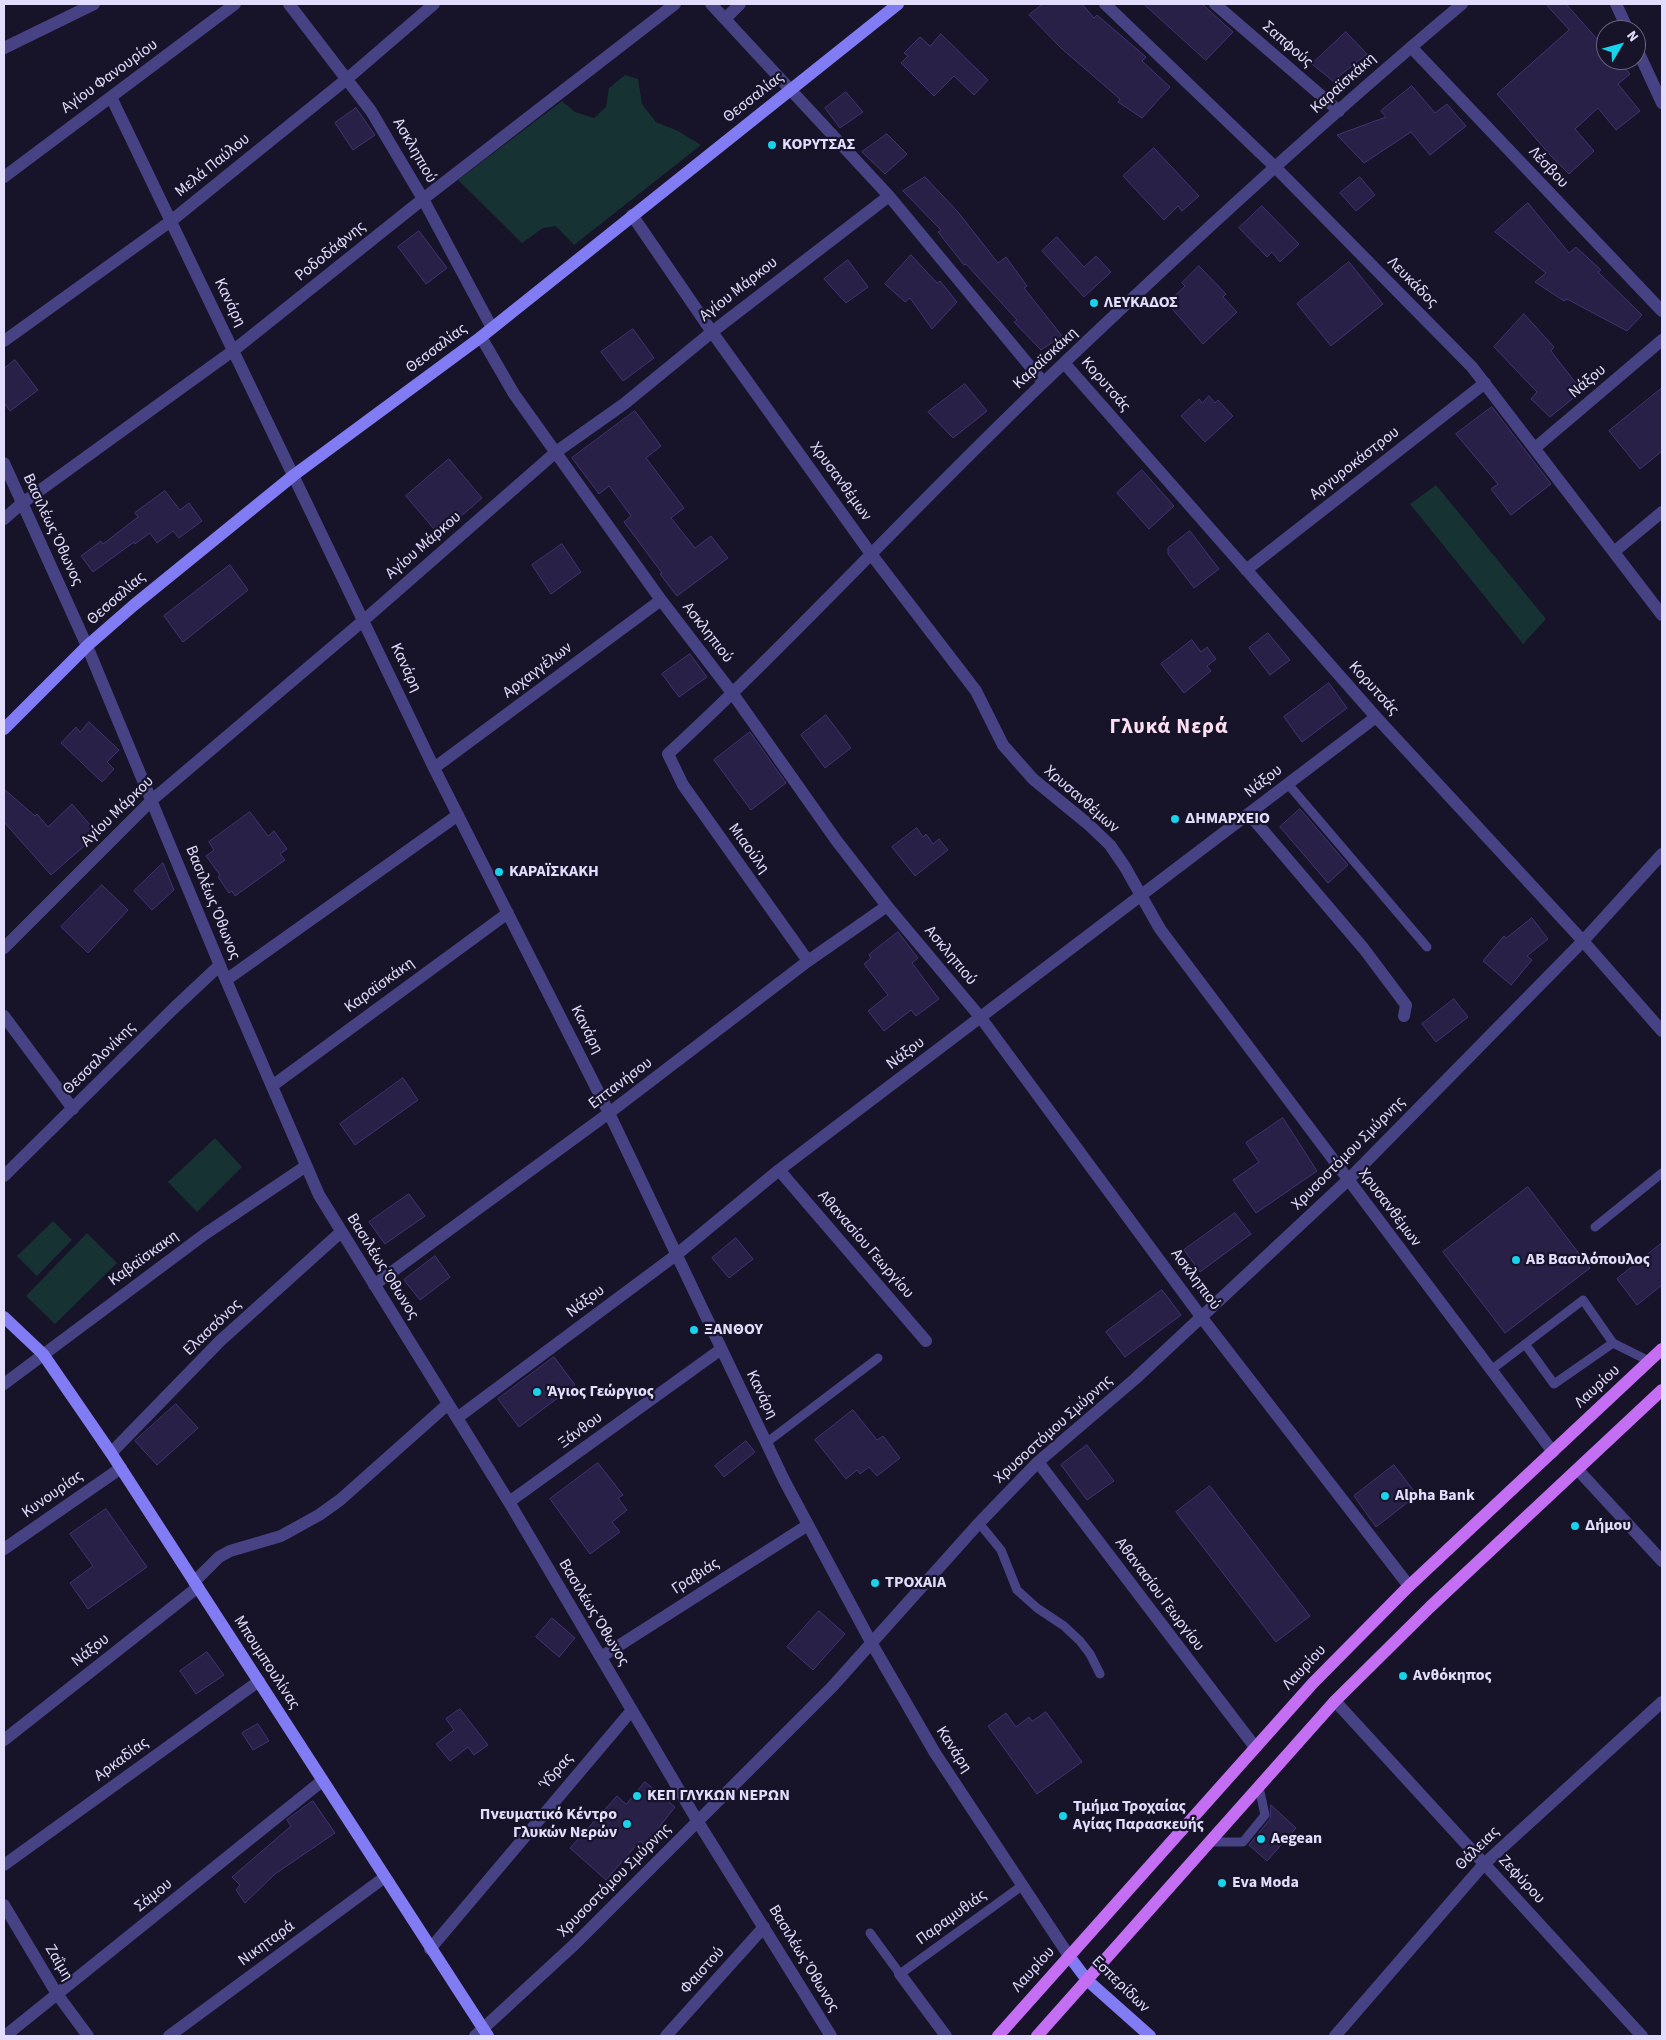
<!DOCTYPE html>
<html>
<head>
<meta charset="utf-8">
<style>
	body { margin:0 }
	#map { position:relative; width:1666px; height:2040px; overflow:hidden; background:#171329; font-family:"Source Sans 3",sans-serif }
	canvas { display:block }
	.frame { position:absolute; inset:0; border:5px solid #e2ddfc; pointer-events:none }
	.north { position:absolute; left:1596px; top:20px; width:50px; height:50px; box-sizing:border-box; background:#171329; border:1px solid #68647d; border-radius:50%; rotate:53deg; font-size:14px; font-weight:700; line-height:20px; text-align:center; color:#e2ddfc }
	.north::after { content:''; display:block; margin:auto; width:18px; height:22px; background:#19d3ec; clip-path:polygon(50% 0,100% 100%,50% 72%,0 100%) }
</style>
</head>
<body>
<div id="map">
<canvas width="1666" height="2040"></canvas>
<div class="frame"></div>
<div class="north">N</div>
</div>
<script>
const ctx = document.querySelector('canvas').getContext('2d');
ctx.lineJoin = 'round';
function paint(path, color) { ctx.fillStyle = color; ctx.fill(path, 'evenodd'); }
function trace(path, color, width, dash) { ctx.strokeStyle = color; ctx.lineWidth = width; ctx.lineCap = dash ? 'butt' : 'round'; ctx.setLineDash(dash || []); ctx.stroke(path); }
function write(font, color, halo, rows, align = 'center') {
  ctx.font = font + ' "Source Sans 3",sans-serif'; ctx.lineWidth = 4.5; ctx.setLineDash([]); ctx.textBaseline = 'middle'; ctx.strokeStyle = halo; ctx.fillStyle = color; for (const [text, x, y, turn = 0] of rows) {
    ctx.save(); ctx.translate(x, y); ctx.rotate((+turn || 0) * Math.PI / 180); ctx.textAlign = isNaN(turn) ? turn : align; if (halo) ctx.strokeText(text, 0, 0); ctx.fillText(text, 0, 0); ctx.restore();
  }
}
const green = new Path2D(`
	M 625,75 L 638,79 L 642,104 L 656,122 L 678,131 L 701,145 L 574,245 L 556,226 L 543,228 L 522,243 L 458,180 L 562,101 L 575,112 L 594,118 L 606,107 L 609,88 Z
	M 1436,485 L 1546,619 L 1523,644 L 1410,504 Z
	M 215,1138 L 242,1167 L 197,1212 L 168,1182 Z
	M 53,1221 L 72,1240 L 37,1276 L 17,1256 Z
	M 87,1233 L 117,1263 L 55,1324 L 26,1296 Z`);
const building = new Path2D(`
	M 1043,4 L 1082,4 L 1094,18 L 1097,15 L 1146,57 L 1142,61 L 1170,87 L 1142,118 L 1118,102 L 1120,99 L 1061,48 L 1029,15 Z
	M 1144,4 L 1202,4 L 1233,32 L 1206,60 Z
	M 1546,4 L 1566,4 L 1597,39 L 1598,38 L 1606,47 L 1606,60 L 1618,60 L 1630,74 L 1618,84 L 1640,111 L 1616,130 L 1598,108 L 1575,129 L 1594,151 L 1569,174 L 1551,156 L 1497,94 L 1569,30 Z
	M 1346,32 L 1367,54 L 1333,81 L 1312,64 Z
	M 941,34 L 988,80 L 974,95 L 954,76 L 934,96 L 901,63 L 908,56 L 904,53 L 920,37 L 930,46 Z
	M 1412,86 L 1435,113 L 1447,104 L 1466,126 L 1430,155 L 1411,132 L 1364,163 L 1337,135 L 1386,117 L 1381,111 Z
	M 846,92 L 863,112 L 840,128 L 825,108 Z
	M 356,108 L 375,135 L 353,150 L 335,123 Z
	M 887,134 L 907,154 L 885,174 L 862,152 Z
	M 1154,148 L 1199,196 L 1182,211 L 1178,206 L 1164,220 L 1123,176 Z
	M 925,177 L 958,212 L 998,263 L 1006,257 L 1027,286 L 1024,288 L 1062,336 L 1041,350 L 1014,322 L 1017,320 L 966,264 L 964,265 L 938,232 L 941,230 L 903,191 Z
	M 1360,177 L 1375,195 L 1356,211 L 1340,193 Z
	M 1528,203 L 1569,253 L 1576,247 L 1601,270 L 1598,272 L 1642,315 L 1627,331 L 1567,299 L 1564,301 L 1535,282 L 1546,273 L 1495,232 Z
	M 1262,206 L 1299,244 L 1280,262 L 1272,252 L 1267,257 L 1239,228 Z
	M 419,231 L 447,268 L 426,284 L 398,247 Z
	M 1057,237 L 1084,267 L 1096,256 L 1111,272 L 1084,297 L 1042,251 Z
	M 911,255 L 937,283 L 940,281 L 957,302 L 932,329 L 910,298 L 905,302 L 885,284 Z
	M 848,260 L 868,287 L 846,303 L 824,279 Z
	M 1349,262 L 1383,304 L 1331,346 L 1297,304 Z
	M 1199,266 L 1226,294 L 1223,297 L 1237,312 L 1203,344 L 1167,303 L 1185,286 L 1182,283 Z
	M 1524,314 L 1554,347 L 1551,351 L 1582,391 L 1550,417 L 1531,399 L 1537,392 L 1494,347 Z
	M 633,329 L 654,358 L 623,381 L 601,352 Z
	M 15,360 L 38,390 L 10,411 L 4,403 L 4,369 Z
	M 965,384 L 987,411 L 953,438 L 928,412 Z
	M 1662,388 L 1662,451 L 1640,469 L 1609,431 Z
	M 1209,396 L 1215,403 L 1218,400 L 1233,416 L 1205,442 L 1181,416 L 1199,399 L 1202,403 Z
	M 1492,407 L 1551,484 L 1511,515 L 1491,489 L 1498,484 L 1456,434 Z
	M 635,411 L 661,446 L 646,458 L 684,508 L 671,518 L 695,548 L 711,536 L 728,558 L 677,596 L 660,574 L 662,573 L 624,522 L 631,516 L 609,486 L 599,494 L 572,458 Z
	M 449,459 L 482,498 L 439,535 L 406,496 Z
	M 1142,470 L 1174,506 L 1149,529 L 1117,493 Z
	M 165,491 L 180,510 L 189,503 L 202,521 L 179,538 L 173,531 L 157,543 L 150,533 L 135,544 L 134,542 L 93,572 L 81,556 L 101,541 L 103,544 L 138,517 L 135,513 Z
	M 1190,531 L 1219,569 L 1194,588 L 1168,554 L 1168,548 Z
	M 562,544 L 581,572 L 551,594 L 532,565 Z
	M 230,565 L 248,590 L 183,642 L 164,616 Z
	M 1268,633 L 1290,660 L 1270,675 L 1249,648 Z
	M 1192,640 L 1201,652 L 1207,647 L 1216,659 L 1207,666 L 1211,671 L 1184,693 L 1161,664 Z
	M 690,654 L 707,677 L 679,697 L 662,674 Z
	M 1329,683 L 1347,708 L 1302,742 L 1284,717 Z
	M 826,715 L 851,748 L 825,768 L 801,735 Z
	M 89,722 L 119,750 L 107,762 L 114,769 L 102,782 L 61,743 L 76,727 L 80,732 Z
	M 750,732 L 786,783 L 751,810 L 714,760 Z
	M 4,789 L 35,816 L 37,814 L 48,827 L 72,804 L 98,834 L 51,875 L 4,822 Z
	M 1300,809 L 1348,865 L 1328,883 L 1280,827 Z
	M 250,812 L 268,836 L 274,831 L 287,849 L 280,854 L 285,860 L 235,896 L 232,891 L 229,893 L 218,877 L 220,875 L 206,856 L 214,850 L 209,842 Z
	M 917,828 L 923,837 L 926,834 L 933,844 L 939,839 L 948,850 L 915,876 L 892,847 Z
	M 163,863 L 174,890 L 152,910 L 134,891 Z
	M 102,885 L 128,910 L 88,953 L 61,927 Z
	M 1532,918 L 1548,939 L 1527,956 L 1532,960 L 1511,985 L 1483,961 L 1504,936 L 1506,938 Z
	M 898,932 L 918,958 L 912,963 L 939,999 L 916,1016 L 911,1010 L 884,1031 L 868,1011 L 888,995 L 864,964 L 871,958 L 869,955 Z
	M 1454,999 L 1468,1017 L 1436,1042 L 1422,1024 Z
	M 403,1078 L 418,1100 L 355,1145 L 340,1124 Z
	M 1283,1118 L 1317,1171 L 1256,1213 L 1233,1180 L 1259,1162 L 1246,1143 Z
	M 1528,1187 L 1590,1268 L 1505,1333 L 1443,1252 Z
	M 409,1194 L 425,1216 L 385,1244 L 369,1222 Z
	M 1235,1213 L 1251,1234 L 1200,1272 L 1184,1250 Z
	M 736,1238 L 753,1259 L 729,1278 L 712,1258 Z
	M 1662,1243 L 1662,1285 L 1637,1305 L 1617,1279 Z
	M 435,1256 L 450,1277 L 420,1300 L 404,1280 Z
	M 1162,1290 L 1181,1315 L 1125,1357 L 1106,1332 Z
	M 554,1357 L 575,1385 L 519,1427 L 498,1399 Z
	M 176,1404 L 198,1428 L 157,1465 L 135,1441 Z
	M 853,1410 L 877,1440 L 883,1436 L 900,1458 L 877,1476 L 869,1467 L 860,1474 L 857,1470 L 846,1479 L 815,1440 Z
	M 746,1441 L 755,1452 L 724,1477 L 715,1466 Z
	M 1087,1445 L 1114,1481 L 1087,1500 L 1061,1465 Z
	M 598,1463 L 623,1495 L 618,1498 L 627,1510 L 612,1522 L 620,1532 L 590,1554 L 550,1499 Z
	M 1394,1465 L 1417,1495 L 1376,1527 L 1354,1496 Z
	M 1210,1486 L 1310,1616 L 1276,1642 L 1176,1512 Z
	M 106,1509 L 147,1567 L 88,1609 L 70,1583 L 93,1566 L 70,1534 Z
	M 819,1611 L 845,1634 L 813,1670 L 787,1647 Z
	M 552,1618 L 575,1638 L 559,1657 L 536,1637 Z
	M 207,1652 L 224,1675 L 196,1694 L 180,1671 Z
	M 460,1709 L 488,1745 L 474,1755 L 468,1747 L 450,1761 L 436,1744 L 454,1730 L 446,1719 Z
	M 1046,1712 L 1082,1762 L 1037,1794 L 988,1726 L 1006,1713 L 1016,1727 L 1029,1717 L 1032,1721 Z
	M 258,1724 L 269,1741 L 253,1750 L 242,1733 Z
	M 645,1782 L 675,1807 L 645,1845 L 640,1841 L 606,1880 L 570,1848 L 617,1796 L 626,1804 Z
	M 313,1801 L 335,1833 L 275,1874 L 245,1903 L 236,1890 L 240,1885 L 232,1877 L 291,1826 L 287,1820 Z
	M 1271,1805 L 1296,1828 L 1267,1861 L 1249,1845 L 1270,1819 Z`);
const lane = new Path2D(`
	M 1288,784 L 1427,947
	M 1595,1227 L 1662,1173
	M 1525,1344 L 1554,1384 L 1613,1343
	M 1491,1370 L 1583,1300 L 1613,1343 L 1649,1361
	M 766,1443 L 878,1358
	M 979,1523 L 1001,1550 L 1017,1590 L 1037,1608 L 1064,1626 L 1080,1641 L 1090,1654 L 1100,1674
	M 1210,1842 L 1243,1842 L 1265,1815 L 1259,1787
	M 870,1933 L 900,1974 L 1023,1885`);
const street = new Path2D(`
	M 289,4 L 371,111 L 423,199 L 492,328
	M 711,4 L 889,196 L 1043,382
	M 1105,4 L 1275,167 L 1472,367 L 1662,615
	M 1215,4 L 1339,111
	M 1616,4 L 1628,30
	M 725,19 L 740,4
	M 1411,47 L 1662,311
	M 1636,47 L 1662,103
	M 4,48 L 94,4
	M 111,97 L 434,768 L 609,1113 L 784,1480 L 872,1644 L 935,1753 L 1069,1956
	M 4,177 L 235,4
	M 632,215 L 712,332 L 871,554 L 976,691 L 1003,745 L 1033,779 L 1088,824 L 1110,845 L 1125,867 L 1160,929 L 1553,1452
	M 481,337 L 514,394 L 661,600 L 733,694 L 836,840 L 887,906 L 981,1018 L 1202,1318 L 1409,1586
	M 4,341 L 171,221 L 348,78 L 434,4
	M 1065,364 L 1376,717 L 1583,941 L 1662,1031
	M 1535,448 L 1662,340
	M 4,463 L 87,646 L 226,980 L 319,1195 L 509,1502 L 698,1822 L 831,2036
	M 4,519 L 21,504 L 234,350 L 423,199 L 675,4
	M 1615,551 L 1662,512
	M 1246,570 L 1485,383
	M 434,768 L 661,600
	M 1249,814 L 1364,949 L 1406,1005 L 1404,1016
	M 4,948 L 152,800 L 364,620 L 556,452 L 624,404 L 712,332 L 889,196
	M 808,961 L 683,785 L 668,754 C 797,635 915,505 1043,383 C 1179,253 1318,125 1462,4
	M 226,980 L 458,815
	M 4,1016 L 73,1109
	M 272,1086 L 508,913
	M 779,1170 L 926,1341
	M 4,1176 L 173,1009 L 220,965
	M 374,1285 L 609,1113 L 808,961 L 887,906
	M 4,1384 L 205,1234 L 306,1166
	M 457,1418 L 676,1255 L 779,1170 L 1376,717
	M 111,1453 L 220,1341 L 341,1232
	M 1038,1462 L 1255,1747
	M 1578,1470 L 1662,1561
	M 509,1502 L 720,1350
	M 4,1549 L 121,1468
	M 194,1582 L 219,1557 L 230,1551 L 281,1536 L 319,1515 L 340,1500 L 448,1404
	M 601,1657 L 808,1525
	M 1335,1701 L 1642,2036
	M 4,1740 L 198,1587
	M 4,1865 L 259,1681
	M 4,1905 L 57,1994 L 88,2036
	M 430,1949 L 632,1710
	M 900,1974 L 946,2036
	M 5,2036 L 322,1781
	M 169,2036 L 385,1877
	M 475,2036 L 576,1943 L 832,1687 L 979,1523 L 1038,1462 L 1135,1379 L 1348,1180 L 1583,941 L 1662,854
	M 666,2036 L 764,1927
	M 1335,2036 L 1484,1864 L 1662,1702`);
const secondary = new Path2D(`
	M 4,729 L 87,646 L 134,605 L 294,475 L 481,337 L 898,4
	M 4,1317 L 43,1354 L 111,1453 L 488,2036
	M 1069,1956 L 1087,1980 L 1150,2036`);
const primary = new Path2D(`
	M 998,2036 L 1313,1683 L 1409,1586 L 1662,1349
	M 1037,2036 L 1335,1701 L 1430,1607 L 1662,1390`);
const markers = [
	[772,145,5,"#19d3ec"],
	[1094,303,5,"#19d3ec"],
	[1175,819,5,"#19d3ec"],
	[499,872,5,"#19d3ec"],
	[1516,1260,5,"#19d3ec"],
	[694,1330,5,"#19d3ec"],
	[537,1392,5,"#19d3ec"],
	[1385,1496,5,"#19d3ec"],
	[1575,1526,5,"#19d3ec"],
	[875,1583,5,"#19d3ec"],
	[1403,1676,5,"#19d3ec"],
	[637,1796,5,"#19d3ec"],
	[1063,1816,5,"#19d3ec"],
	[627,1824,5,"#19d3ec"],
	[1261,1839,5,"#19d3ec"],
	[1222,1883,5,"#19d3ec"]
];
const streetNames = [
	["Σαπφούς",1287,45,41],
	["Αγίου Φανουρίου",110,77,-36],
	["Καραϊσκάκη",1344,84,-42],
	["Θεσσαλίας",754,98,-38],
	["Ασκληπιού",414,151,60],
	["Μελά Παύλου",213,166,-39],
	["Λέσβου",1548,168,47],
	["Ροδοδάφνης",331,252,-39],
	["Λευκάδος",1412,283,45],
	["Αγίου Μάρκου",739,290,-38],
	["Κανάρη",229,303,64],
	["Θεσσαλίας",437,349,-37],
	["Καραϊσκάκη",1046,359,-43],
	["Νάξου",1588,382,-40],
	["Κορυτσάς",1105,385,49],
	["Αργυροκάστρου",1355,464,-38],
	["Χρυσανθέμων",840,482,54],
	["Βασιλέως Όθωνος",52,530,65],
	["Αγίου Μάρκου",424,546,-41],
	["Θεσσαλίας",117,599,-41],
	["Ασκληπιού",707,633,52],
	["Κανάρη",405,668,65],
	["Αρχαγγέλων",538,671,-37],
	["Κορυτσάς",1373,689,48],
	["Νάξου",1264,782,-38],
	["Χρυσανθέμων",1081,800,41],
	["Αγίου Μάρκου",118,812,-44],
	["Μιαούλη",748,849,54],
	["Βασιλέως Όθωνος",212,903,68],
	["Ασκληπιού",950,956,50],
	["Καραϊσκάκη",380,986,-36],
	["Κανάρη",586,1030,63],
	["Νάξου",906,1054,-37],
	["Θεσσαλονίκης",100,1059,-45],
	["Επτανήσου",621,1084,-37],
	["Χρυσοστόμου Σμύρνης",1349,1154,-45],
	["Χρυσανθέμων",1389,1208,53],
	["Αθανασίου Γεωργίου",865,1245,49],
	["Καβαϊσκακη",144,1259,-36],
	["Βασιλέως Όθωνος",382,1267,58],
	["Ασκληπιού",1195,1280,53],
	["Νάξου",586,1302,-37],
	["Ελασσόνος",213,1328,-44],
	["Λαυρίου",1598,1387,-43],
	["Κανάρη",761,1395,64],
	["Χρυσοστόμου Σμύρνης",1054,1430,-42],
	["Ξάνθου",581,1431,-36],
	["Κυνουρίας",53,1495,-35],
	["Γραβιάς",696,1577,-33],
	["Αθανασίου Γεωργίου",1159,1595,53],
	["Βασιλέως Όθωνος",593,1613,59],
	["Νάξου",91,1651,-38],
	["Μπουμπουλίνας",266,1663,57],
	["Λαυρίου",1305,1668,-47],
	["Κανάρη",953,1750,57],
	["Αρκαδίας",122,1760,-36],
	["Ύδρας",557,1772,-49],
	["Θάλειας",1478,1849,-45],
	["Ζεφύρου",1521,1880,47],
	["Χρυσοστόμου Σμύρνης",615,1881,-45],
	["Σάμου",154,1896,-39],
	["Παραμυθιάς",952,1918,-36],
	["Νικηταρά",267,1944,-36],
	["Βασιλέως Όθωνος",803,1959,59],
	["Ζαΐμη",58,1963,59],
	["Λαυρίου",1034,1970,-48],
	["Φαιστού",703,1971,-48],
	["Εσπερίδων",1120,1985,44]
];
const poiNames = [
	["ΚΟΡΥΤΣΑΣ",782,145],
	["ΛΕΥΚΑΔΟΣ",1104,303],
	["ΔΗΜΑΡΧΕΙΟ",1185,819],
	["ΚΑΡΑΪΣΚΑΚΗ",509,872],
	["ΑΒ Βασιλόπουλος",1526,1260],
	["ΞΑΝΘΟΥ",704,1330],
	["Άγιος Γεώργιος",547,1392],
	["Alpha Bank",1395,1496],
	["Δήμου",1585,1526],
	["ΤΡΟΧΑΙΑ",885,1583],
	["Ανθόκηπος",1413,1676],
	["ΚΕΠ ΓΛΥΚΩΝ ΝΕΡΩΝ",647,1796],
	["Τμήμα Τροχαίας",1073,1807],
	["Αγίας Παρασκευής",1073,1825],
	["Πνευματικό Κέντρο",617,1815,"right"],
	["Γλυκών Νερών",617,1833,"right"],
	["Aegean",1271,1839],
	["Eva Moda",1232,1883]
];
const districtNames = [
	["Γλυκά Νερά",1169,728]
];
paint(green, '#163232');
paint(building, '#292048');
trace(building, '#423472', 1);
trace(lane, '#464284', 9);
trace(street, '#464284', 12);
trace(secondary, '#827cf4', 12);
trace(primary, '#c46ef3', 12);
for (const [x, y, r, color] of markers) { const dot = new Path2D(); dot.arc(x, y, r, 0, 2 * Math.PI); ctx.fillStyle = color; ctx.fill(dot); trace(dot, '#171329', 2); }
write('16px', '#e2ddfc', '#171329', streetNames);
write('bold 16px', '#e2ddfc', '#171329', poiNames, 'left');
ctx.letterSpacing = '1px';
write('bold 21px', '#fcdff1', '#171329', districtNames);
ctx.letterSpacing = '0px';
</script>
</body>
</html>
